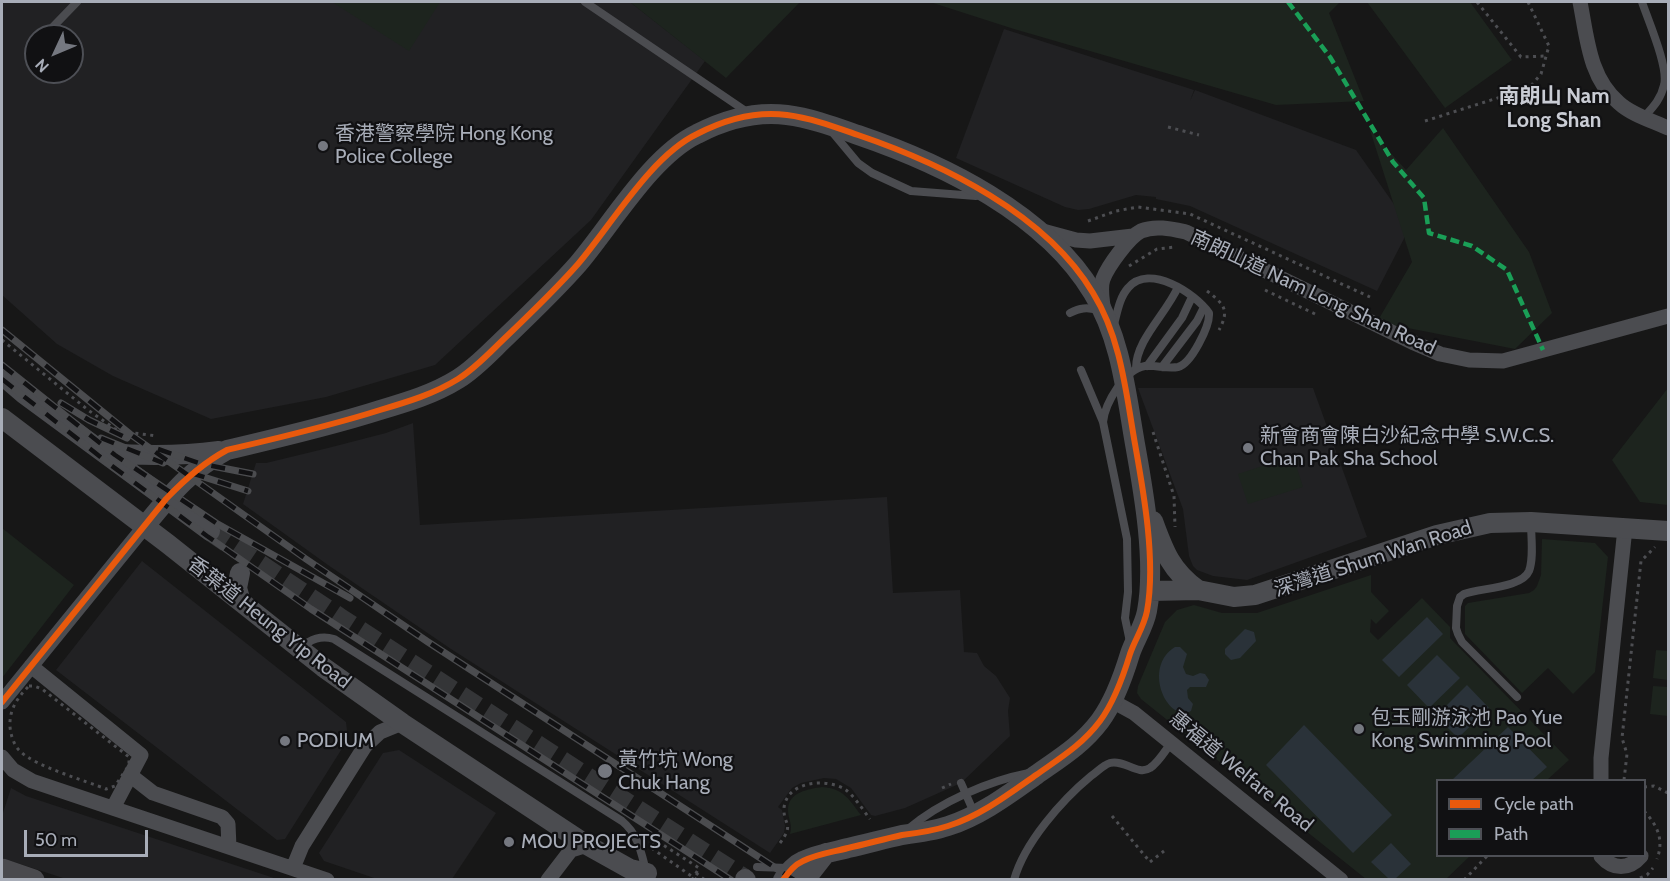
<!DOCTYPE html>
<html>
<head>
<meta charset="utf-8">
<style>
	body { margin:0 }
	#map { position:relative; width:1670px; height:881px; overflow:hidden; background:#171717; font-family:Cabin,sans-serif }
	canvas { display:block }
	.frame { position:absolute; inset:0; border:3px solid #a8adb8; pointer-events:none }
	.legend { position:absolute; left:1436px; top:779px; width:210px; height:78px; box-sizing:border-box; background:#111113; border:2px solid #4d4f55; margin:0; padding:8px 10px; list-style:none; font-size:18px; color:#a8adb8 }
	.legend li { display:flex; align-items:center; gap:12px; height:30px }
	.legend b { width:30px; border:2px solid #4d4f55 }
	.north { position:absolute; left:24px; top:24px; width:60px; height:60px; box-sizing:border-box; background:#111113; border:2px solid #4d4f55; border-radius:50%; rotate:226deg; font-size:16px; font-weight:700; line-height:24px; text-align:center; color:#a8adb8 }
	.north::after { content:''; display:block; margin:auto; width:21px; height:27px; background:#757880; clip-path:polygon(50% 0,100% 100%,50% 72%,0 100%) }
	.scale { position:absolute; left:24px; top:830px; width:124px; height:27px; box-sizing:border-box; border:3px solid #a8adb8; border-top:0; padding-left:8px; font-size:18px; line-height:21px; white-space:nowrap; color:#a8adb8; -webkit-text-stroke:4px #111113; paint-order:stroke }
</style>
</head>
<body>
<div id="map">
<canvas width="1670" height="881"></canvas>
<div class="frame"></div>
<ul class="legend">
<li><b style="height:8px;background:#e8590c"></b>Cycle path</li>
<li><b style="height:8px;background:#1a9f57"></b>Path</li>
</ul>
<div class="north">N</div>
<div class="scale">50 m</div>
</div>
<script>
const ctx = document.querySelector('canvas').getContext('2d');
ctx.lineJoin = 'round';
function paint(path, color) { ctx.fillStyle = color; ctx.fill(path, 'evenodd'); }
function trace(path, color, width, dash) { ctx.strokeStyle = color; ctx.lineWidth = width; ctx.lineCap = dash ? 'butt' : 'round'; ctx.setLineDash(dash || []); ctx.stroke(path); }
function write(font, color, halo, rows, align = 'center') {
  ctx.font = font + ' Cabin,"Noto Sans TC",sans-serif'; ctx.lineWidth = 4.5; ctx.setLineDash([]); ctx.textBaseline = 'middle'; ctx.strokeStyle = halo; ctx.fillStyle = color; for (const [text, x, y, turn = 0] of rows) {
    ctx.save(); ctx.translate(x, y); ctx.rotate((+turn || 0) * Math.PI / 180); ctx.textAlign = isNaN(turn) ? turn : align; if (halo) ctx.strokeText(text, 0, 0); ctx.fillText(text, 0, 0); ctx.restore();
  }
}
const built = new Path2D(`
	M 2,2 L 630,2 L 705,61 L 591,220 L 435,365 L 326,397 L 211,419 L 113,376 L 57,344 L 2,295 ZM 36,36 L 72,36 L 72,72 L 36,72 Z
	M 1004,29 L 1194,90 L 1190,101 L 1195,90 L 1356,150 L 1410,227 L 1377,291 L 1190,206 L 1156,199 L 1156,197 L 1136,195 L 1089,209 L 1078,210 L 1065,207 L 956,158 Z
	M 1138,388 L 1313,388 L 1367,537 L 1247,580 L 1213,576 L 1197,570 L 1193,566 L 1189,556 L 1183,509 Z
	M 413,423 L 420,525 L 887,497 L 893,593 L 960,590 L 964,652 L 977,653 L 984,666 L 996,676 L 1010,698 L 1008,711 L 1010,736 L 961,783 L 905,808 L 875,816 L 871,815 L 851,788 L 836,779 L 824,778 L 801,783 L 792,788 L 778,807 L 782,810 L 785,826 L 784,833 L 770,853 L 451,649 L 328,565 L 243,504 L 256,463 L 266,463 L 328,448 L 386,433 Z
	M 142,561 L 346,722 L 348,739 L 285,839 L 277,840 L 56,670 Z
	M 399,750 L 496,813 L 452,879 L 377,879 L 324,861 L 319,853 L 383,753 Z
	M 11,788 L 26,796 L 277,879 L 66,879 L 2,858 L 2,816 Z`);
const green = new Path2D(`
	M 332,2 L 440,2 L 409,51 Z
	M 630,2 L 800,2 L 726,78 Z
	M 930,2 L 1340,2 L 1329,13 L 1364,101 L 1276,105 L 1014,29 Z
	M 1367,2 L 1470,2 L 1512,60 L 1445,108 Z
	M 1443,128 L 1529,252 L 1552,313 L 1515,349 L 1377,322 L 1412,262 L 1370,130 L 1406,170 Z
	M 1668,388 L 1668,505 L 1640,502 L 1612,460 Z
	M 1293,456 L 1303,487 L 1248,504 L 1238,474 Z
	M 2,528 L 74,585 L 2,678 Z
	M 1542,539 L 1595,543 L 1608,557 L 1595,672 L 1573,694 L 1548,668 L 1522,693 L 1465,634 L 1465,606 L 1468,603 L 1529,593 L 1534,590 L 1537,586 L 1541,575 Z
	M 1371,575 L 1371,592 L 1389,611 L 1376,624 L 1371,619 L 1370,632 L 1378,640 L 1422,598 L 1450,627 L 1450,638 L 1569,760 L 1547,780 L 1438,780 L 1438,856 L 1470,856 L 1446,879 L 1366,879 L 1141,699 L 1137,693 L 1138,686 L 1165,622 L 1177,610 L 1194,605 L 1222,613 L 1257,613 Z
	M 1656,650 L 1668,651 L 1668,680 L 1653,678 Z
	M 1653,686 L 1668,687 L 1668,716 L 1650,714 Z
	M 822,787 C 844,789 848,798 861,815 L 790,834 C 793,824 788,819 788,810 C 788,792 809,789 822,787 Z`);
const water = new Path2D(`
	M 1427,617 L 1443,634 L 1399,677 L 1382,660 Z
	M 1245,629 L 1254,632 L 1256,641 L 1240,658 L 1231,660 L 1225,654 L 1225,649 Z
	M 1175,647 L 1180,647 L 1187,654 L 1183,667 L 1186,674 L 1193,676 L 1200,673 L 1205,674 L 1209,680 L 1206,687 L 1190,687 L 1187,690 L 1188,698 L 1193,704 L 1191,711 C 1167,723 1142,667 1175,647 Z
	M 1437,655 L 1460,678 L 1429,708 L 1407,685 Z
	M 1467,685 L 1489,708 L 1458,738 L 1436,716 Z
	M 1304,725 L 1392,815 L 1353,853 L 1266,765 Z
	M 1508,727 L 1547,767 L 1532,780 L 1452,780 Z
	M 1391,843 L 1411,864 L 1395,879 L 1389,879 L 1371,862 Z`);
const tertiaryTunnel = new Path2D(`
	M 210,531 L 340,618 L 745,879`);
const path = new Path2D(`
	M 1477,2 L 1521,57 L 1546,56
	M 1425,121 L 1529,88 L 1541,74 L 1549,46 L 1528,2
	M 1168,127 L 1199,135
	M 1088,221 L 1116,211 L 1138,207 L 1190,214 L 1370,297
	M 1129,266 L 1157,249 L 1175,247
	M 1265,290 L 1315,314
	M 1207,291 C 1224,304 1230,310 1219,330
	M 2,340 L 88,410 L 118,431 L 157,436
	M 1153,432 L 1174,496 L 1175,527
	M 29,686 L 34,686 L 42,689 L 129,757 L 129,765 L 115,786 L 106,789 C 86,781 35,766 21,752 C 14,746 11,736 10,727 C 9,710 17,698 29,686 Z
	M 1624,780 L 1627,754 L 1622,738 L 1641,561 L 1655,547
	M 1644,787 L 1654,786 L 1668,793
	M 942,788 L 951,784
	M 1644,811 C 1658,826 1664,840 1657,859
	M 1112,816 L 1150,862
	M 780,843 C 795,823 783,825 784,808 C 787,780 828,778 846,790 C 855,797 863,810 870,819
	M 1150,862 L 1164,851
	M 696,873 L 705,880
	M 1640,878 L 1647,875 L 1653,868
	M 692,880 L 699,868
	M 697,880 L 650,847 L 657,841 L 699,868
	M 1464,880 L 1487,856`);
const service = new Path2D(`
	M 585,2 L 750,114
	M 1642,2 C 1648,20 1669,68 1664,85 C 1661,99 1653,107 1644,117
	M 46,34 L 77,2
	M 833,133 L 858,163 L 872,173 L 911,191 L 976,196
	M 1070,313 C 1080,308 1087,307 1097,310
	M 1147,366 L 1182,318 L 1192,297
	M 1162,367 L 1197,321 L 1204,307
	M 1136,368 C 1136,340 1166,314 1178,287
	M 1081,370 L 1103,422 L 1127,539 L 1128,592 L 1125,618 L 1130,642
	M 1103,422 C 1105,403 1125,369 1145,366 C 1156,365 1167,369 1178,367 C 1191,364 1210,326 1209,313 C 1195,293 1149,263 1128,288 C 1119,298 1117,314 1113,328
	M 300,648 C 311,639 321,635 334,639 L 622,821 C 638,834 641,852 646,871
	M 1517,697 L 1462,642 L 1458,634 L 1456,628 L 1457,606 L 1460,597 L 1464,594 C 1480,588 1522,588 1529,571 C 1534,558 1531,537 1531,523
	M 961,783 L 975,815
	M 908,829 C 940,802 988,781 1029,773
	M 757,867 L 788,868
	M 1014,880 C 1024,843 1062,800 1091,776 C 1097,772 1103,765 1110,763 C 1124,759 1138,776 1150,768 C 1158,763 1165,751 1171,743`);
const minor = new Path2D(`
	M 1580,2 C 1587,37 1589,78 1619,103 C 1632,115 1653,121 1668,128
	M 1039,230 L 1076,240 L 1090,241 L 1133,236
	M 1103,306 C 1102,297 1100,287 1103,279 C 1108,266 1129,237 1141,231 C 1155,225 1172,229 1186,232 L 1412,342 L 1440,354 L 1469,360 L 1503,361 L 1668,316
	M 31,666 L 141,755 L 113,808
	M 1112,701 L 1134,713 L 1341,880
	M 2,702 L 145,526
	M 2,757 L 13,770 L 32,781 L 327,880
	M 130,775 L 153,793 L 222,817 L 228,824 L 229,847
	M 1601,780 L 1601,758 L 1625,528
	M 1601,856 C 1613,870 1629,870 1641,856
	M 293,868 L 302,846 L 365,746 L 380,732 L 402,723
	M 548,880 L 571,850 L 587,845`);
const tertiary = new Path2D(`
	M 2,375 L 24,394 L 210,531
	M 2,418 L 168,544 L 323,667 L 402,723 L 587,845 L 630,869 L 647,873
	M 106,453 C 144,456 181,456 219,451
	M 1153,521 C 1164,551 1171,571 1198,590
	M 145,526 C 171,494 190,470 227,450 C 278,438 330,426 380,410 C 407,402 434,394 458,379 C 476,368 491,351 507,336 C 531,313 556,289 578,264 C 612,224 651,156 697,134 C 724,120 756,111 787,115 C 811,118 835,127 858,135 C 943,164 1046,214 1093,293 C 1121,338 1126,393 1135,444 C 1144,494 1156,562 1147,611 C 1144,627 1135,639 1130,654 C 1123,677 1114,702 1100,721 C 1082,745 1060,758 1036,775 C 1009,794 980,816 948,826 C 933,831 918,833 902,835 C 884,839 866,844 848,848 C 833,852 817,854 803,861 C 794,865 789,872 783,880
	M 240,573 L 237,588 L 241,602
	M 1150,591 L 1198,590 L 1234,597 L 1255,595 L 1437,535 L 1490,523 L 1531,522 L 1668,531
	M 745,879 L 746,880
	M 805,880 L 826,853`);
const secondary = new Path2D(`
	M 2,869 L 34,880`);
const rail = new Path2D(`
	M 2,330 L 130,434 L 306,559 L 428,642 L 794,880
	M 2,365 L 115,455 L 216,523 L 350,598
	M 2,379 L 108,463 L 207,536 L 311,609 L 731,880
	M 61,403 L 89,420 L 127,438
	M 101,438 L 163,463
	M 158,449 L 202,464 L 253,474
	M 191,473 L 248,491`);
const quiet = new Path2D(`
	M 1288,2 L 1330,57 L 1393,162 L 1424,198 L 1429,233 L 1472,246 L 1507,270 L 1543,350`);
const cycleway = new Path2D(`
	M 2,702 L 166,499 C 185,479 203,463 227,450 C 278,438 330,426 380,410 C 407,402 434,394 458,379 C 476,368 491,351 507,336 C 531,313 556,289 578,264 C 612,224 651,156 697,134 C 724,120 756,111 787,115 C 811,118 835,127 858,135 C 943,164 1046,214 1093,293 C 1121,338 1126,393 1135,444 C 1144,494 1156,562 1147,611 C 1144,627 1135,639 1130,654 C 1123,677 1114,702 1100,721 C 1082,745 1060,758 1036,775 C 1009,794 980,816 948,826 C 933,831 918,833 902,835 C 884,839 866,844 848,848 C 833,852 817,854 803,861 C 794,865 789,872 783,880`);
const markers = [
	[323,146,6,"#757880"],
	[1248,448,6,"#757880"],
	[1359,729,6,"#757880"],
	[285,741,6,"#757880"],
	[605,771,8,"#757880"],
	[509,842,6,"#757880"]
];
const poiNames = [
	["香港警察學院 Hong Kong",335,134],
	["Police College",335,157],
	["新會商會陳白沙紀念中學 S.W.C.S.",1260,436],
	["Chan Pak Sha School",1260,459],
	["包玉剛游泳池 Pao Yue",1371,718],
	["Kong Swimming Pool",1371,741],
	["PODIUM",297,741],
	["黃竹坑 Wong",618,760],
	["Chuk Hang",618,783],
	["MOU PROJECTS",521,842]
];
const streetNames = [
	["南朗山道 Nam Long Shan Road",1313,293,25],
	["深灣道 Shum Wan Road",1373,559,-18],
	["香葉道 Heung Yip Road",269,623,38],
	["惠福道 Welfare Road",1241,772,39]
];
const neighbourhoodNames = [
	["南朗山 Nam",1554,97],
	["Long Shan",1554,121]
];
paint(built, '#212123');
paint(green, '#1d241e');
paint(water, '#2a3239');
trace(tertiaryTunnel, '#343537', 20, [20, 10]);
trace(path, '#4d4e52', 3, [3, 4.5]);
trace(service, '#4b4c50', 8);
trace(minor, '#4b4c50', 15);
trace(tertiary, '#4b4c50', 20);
trace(secondary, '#4a4a4e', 21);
trace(rail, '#4b4c4f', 7);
trace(rail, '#111113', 4.5, [14]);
trace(quiet, '#1a9f57', 4.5, [9, 4.5]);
trace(cycleway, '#e8590c', 6);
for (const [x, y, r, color] of markers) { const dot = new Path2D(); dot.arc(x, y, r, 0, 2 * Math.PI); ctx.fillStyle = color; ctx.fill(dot); trace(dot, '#111113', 2); }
write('20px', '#a8adb8', '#111113', poiNames, 'left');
write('20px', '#a8adb8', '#111113', streetNames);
write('bold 21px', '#c9ccd4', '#111113', neighbourhoodNames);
</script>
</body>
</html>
